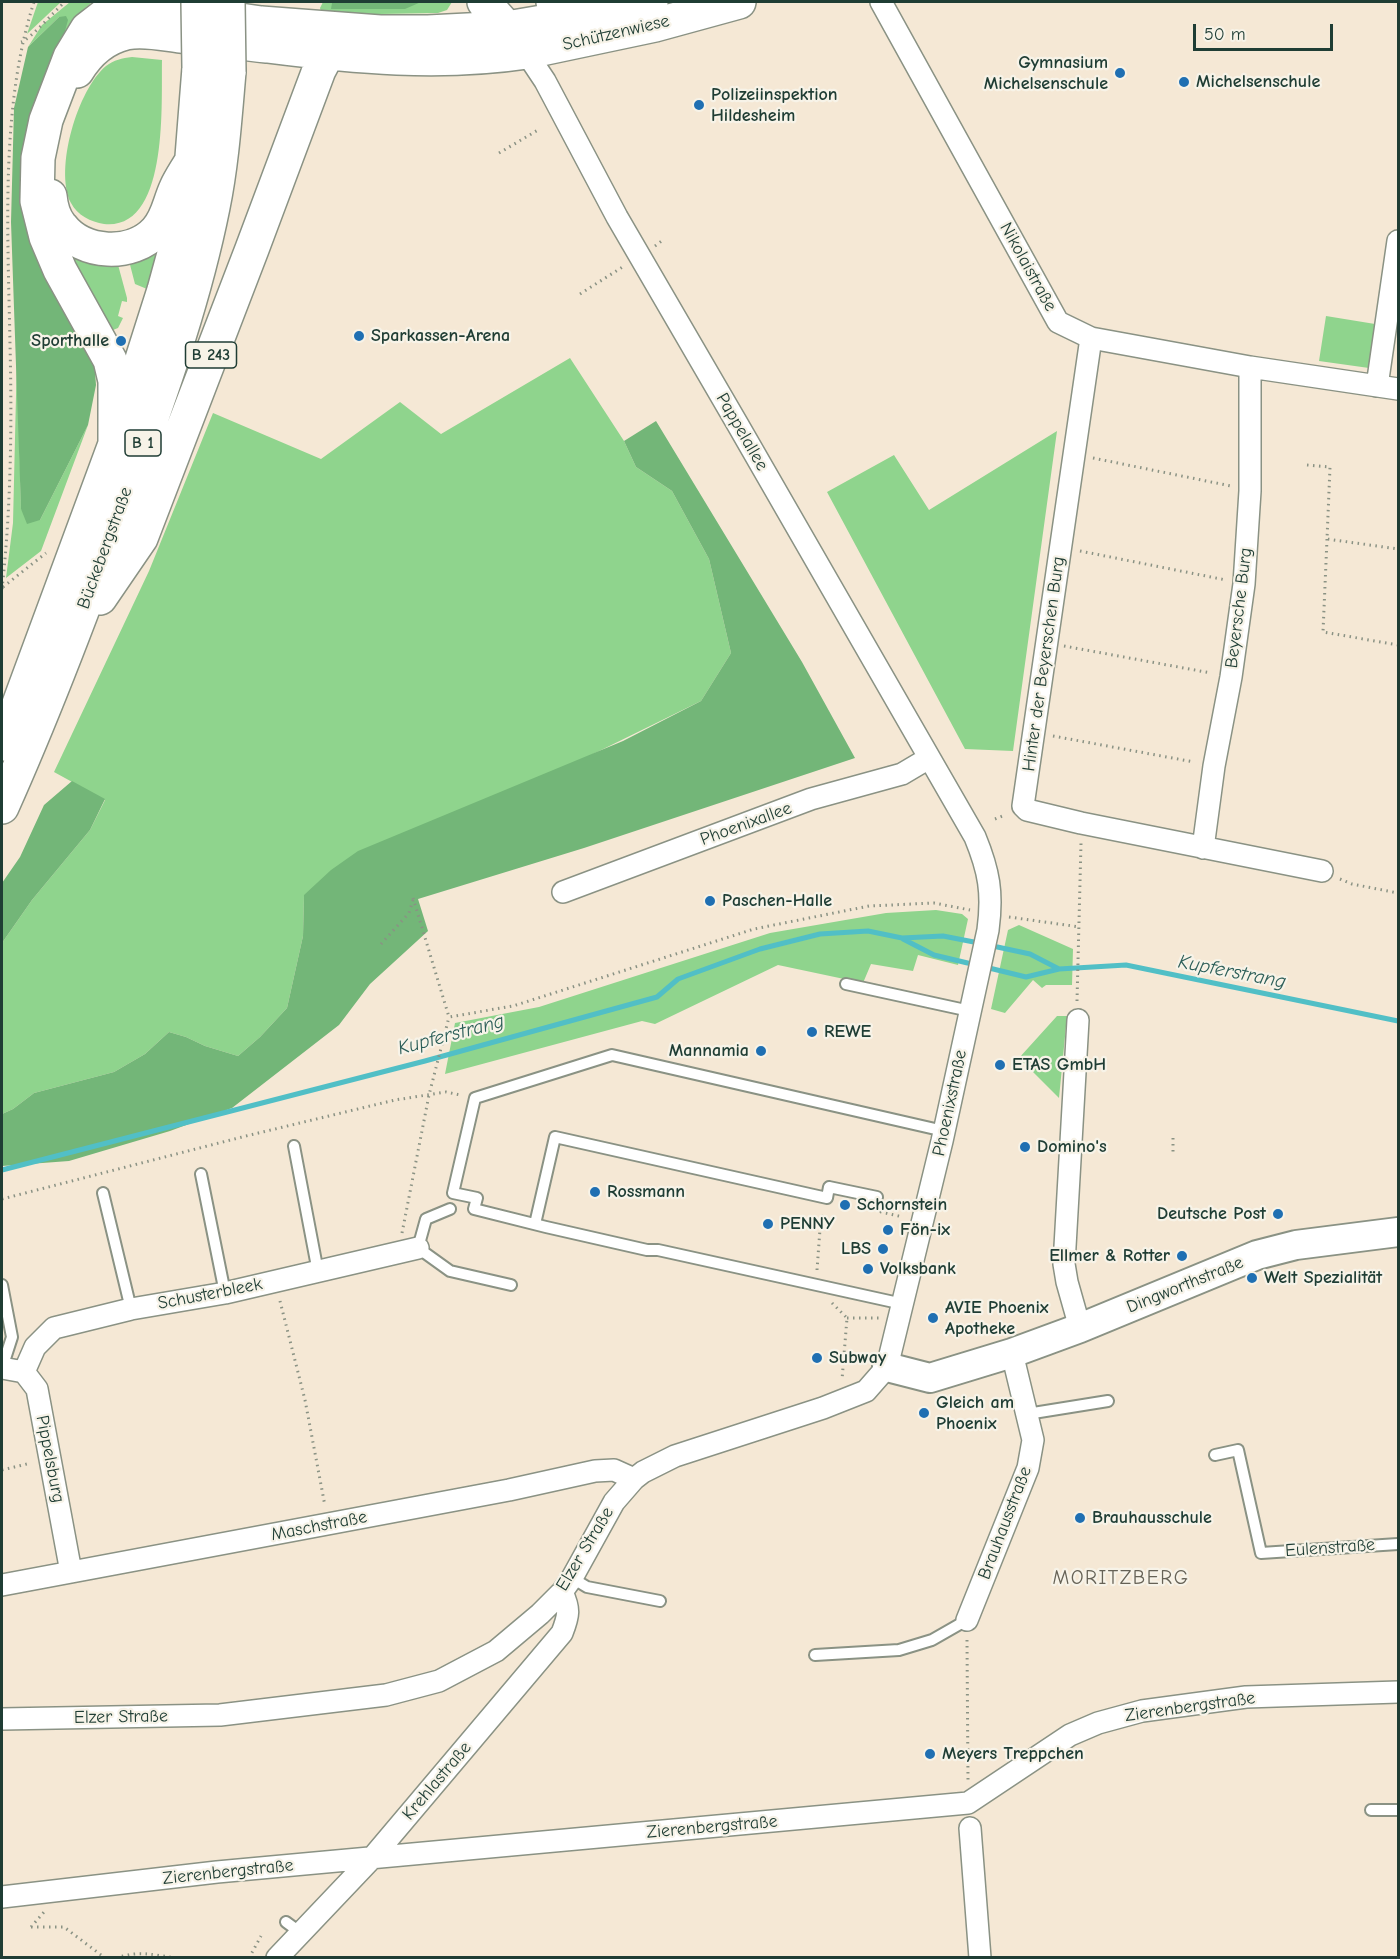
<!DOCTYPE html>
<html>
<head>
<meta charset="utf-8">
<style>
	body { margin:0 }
	#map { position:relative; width:1400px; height:1959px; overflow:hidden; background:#f5e8d5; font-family:"Comic Neue",sans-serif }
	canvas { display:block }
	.frame { position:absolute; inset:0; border:3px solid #1f3d34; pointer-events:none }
	.scale { position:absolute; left:1193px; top:24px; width:140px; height:27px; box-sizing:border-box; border:3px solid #1f3d34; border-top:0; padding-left:8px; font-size:18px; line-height:21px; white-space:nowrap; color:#1f3d34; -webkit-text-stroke:4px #f7f3e8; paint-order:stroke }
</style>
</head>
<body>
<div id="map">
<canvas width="1400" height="1959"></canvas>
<div class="frame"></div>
<div class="scale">50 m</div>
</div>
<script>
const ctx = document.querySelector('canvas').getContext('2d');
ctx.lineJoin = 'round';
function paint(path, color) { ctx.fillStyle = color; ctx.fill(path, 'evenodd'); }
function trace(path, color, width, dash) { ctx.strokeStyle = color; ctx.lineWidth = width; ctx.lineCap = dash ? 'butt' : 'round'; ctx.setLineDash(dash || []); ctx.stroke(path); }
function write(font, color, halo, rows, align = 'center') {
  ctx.font = font + ' "Comic Neue",sans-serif'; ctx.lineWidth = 4.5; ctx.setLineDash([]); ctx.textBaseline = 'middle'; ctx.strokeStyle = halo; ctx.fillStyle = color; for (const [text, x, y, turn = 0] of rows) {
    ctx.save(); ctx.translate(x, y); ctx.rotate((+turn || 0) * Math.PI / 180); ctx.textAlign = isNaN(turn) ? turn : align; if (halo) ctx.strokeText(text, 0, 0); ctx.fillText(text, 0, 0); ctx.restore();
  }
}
const green = new Path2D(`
	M 38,2 L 61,2 L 27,34 Z
	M 70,2 L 92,2 L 74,18 L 62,42 L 59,17 L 28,47 L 42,25 Z
	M 323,2 L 452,2 L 447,10 L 438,13 L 322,15 L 320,8 Z
	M 132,57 L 162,60 C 161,100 170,231 104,224 C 91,222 77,215 71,203 C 54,169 78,89 106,66 C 114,60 122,58 132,57 Z
	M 160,240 L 158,265 L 147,289 L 135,284 L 128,257 Z
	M 61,245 L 117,261 L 127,298 L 127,302 L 122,301 L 118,316 L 123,318 L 118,328 L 108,332 Z
	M 1326,316 L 1375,324 L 1369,368 L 1319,361 Z
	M 17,353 L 21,509 L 40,520 L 88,425 L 41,551 L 6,578 L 13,523 Z
	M 570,358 L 624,441 L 636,467 L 672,491 L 709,559 L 731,653 L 701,701 L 304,896 L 303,936 L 287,1008 L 260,1037 L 238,1056 L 205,1046 L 186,1037 L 169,1032 L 145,1054 L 114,1072 L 34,1093 L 13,1109 L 2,1114 L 2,943 L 32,900 L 90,830 L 105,800 L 54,772 L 149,571 L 213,413 L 321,459 L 400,402 L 441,434 Z
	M 1057,431 L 1013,751 L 965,749 L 827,492 L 894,455 L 929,510 Z
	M 936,910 L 962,914 L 968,919 L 958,965 L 918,955 L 913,971 L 871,964 L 863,983 L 778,965 L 655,1024 L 642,1021 L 445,1074 L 455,1023 L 539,1007 L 770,933 L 886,913 Z
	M 1019,925 L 1073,949 L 1072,985 L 1046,985 L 1042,988 L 1033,980 L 1005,1013 L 991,1009 L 1008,930 Z
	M 1057,1016 L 1067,1016 L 1059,1098 L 1019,1058 Z`);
const forest = new Path2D(`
	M 402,2 L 421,2 L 405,9 L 331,9 L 332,3 L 400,3 Z
	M 66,16 L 68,20 L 62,42 L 35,250 L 54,294 L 79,331 L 94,359 L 96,385 L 88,425 L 40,520 L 27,524 L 21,509 L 11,222 L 14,108 L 28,47 L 59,17 Z
	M 656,421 L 802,662 L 855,758 L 584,848 L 418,899 L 428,931 L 370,984 L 339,1025 L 232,1108 L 170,1131 L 69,1161 L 2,1166 L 2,1114 L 13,1109 L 34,1093 L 114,1072 L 145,1054 L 169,1032 L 186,1037 L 205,1046 L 238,1056 L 260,1037 L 287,1008 L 303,936 L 304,895 L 331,870 L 358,851 L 623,741 L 701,701 L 731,653 L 709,559 L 672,491 L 636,467 L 624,441 Z
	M 72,781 L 105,799 L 90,830 L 32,900 L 2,943 L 2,883 L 20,857 L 44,805 Z`);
const stream = new Path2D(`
	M 903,939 L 934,955 L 976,965
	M 988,945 L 1030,954 L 1059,969 L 1126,965 L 1398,1021
	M 985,967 L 1026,977 L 1059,969
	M 2,1170 L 425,1061 L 657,997 L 678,979 L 760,949 L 820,934 L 868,931 L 902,938 L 943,936 L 979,943`);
const path = new Path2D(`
	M 21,42 C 31,39 55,10 65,2
	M 499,153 L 538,130
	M 655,246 L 663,240
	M 580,294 L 624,266
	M 1093,458 L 1231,486
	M 1307,465 L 1330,467 L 1327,539 L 1398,549
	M 1327,539 L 1323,632 L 1398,645
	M 1080,551 L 1226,580
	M 3,587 L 46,553
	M 2,589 C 11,508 12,425 10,344 C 8,233 0,107 34,2
	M 1064,646 L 1211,673
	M 1053,736 L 1194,762
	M 995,819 L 1005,815
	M 1340,879 L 1352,884 L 1398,893
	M 413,898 L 449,1017 L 513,1006 L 754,929 L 869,906 L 934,903 L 970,910
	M 1009,917 L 1080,927
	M 381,944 L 409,913 L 413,900
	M 1077,1001 L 1081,843
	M 1173,1138 L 1173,1153
	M 2,1199 L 246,1136 L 395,1100 L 446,1092 L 460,1095
	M 881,1211 L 881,1212 L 903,1217
	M 402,1233 L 429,1095 L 449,1017
	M 817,1270 L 820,1229 L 824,1212
	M 280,1301 L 305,1400 L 325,1506
	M 832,1303 L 847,1318 L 842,1380
	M 847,1318 L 880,1318
	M 2,1470 L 31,1463
	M 967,1640 L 968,1780
	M 31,1927 L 64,1927 L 105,1958
	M 31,1927 L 44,1912
	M 116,1958 C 140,1950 152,1955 177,1958
	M 249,1958 L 261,1936`);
const lane = new Path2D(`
	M 846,984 L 970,1011
	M 294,1146 L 318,1272
	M 201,1174 L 225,1293
	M 103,1193 L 131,1309
	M 450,1209 L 426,1219 L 418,1248 L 450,1271 L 511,1285
	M 535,1224 L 555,1137 L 827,1198 L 829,1187 L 877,1197
	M 2,1285 L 12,1337 L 2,1368
	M 903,1304 L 658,1250 L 647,1250 L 546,1227 L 474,1209 L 477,1198 L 453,1193 L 475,1098 L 612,1055 L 944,1131
	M 1027,1414 L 1108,1401
	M 1215,1455 L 1238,1450 L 1261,1553 L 1398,1544
	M 572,1578 L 587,1587 L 660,1601
	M 815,1655 L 899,1650 L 932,1640 L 967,1620
	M 1371,1810 L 1398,1810
	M 286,1922 L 301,1933`);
const street = new Path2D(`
	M 881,2 L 1058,322 L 1091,338 L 1250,367 L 1398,389
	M 655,25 L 657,2
	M 1091,338 L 1023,806 L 1027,810 L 1081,823 L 1322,871
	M 1377,386 L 1398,241
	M 1203,848 L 1214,766 L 1231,677 L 1244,584 L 1250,491 L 1250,367
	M 563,892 L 811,799 L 902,774 L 929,758
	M 1078,1020 L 1064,1264 L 1067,1282 L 1080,1328
	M 2,1368 L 24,1372 L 37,1389 L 71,1572
	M 24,1372 L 35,1347 L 54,1328 L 131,1309 L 225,1293 L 418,1248
	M 2,1585 L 509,1490 L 595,1471 L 614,1470 L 634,1479
	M 967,1620 L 1028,1468 L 1033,1440 L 1012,1353
	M 2,1719 L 220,1715 L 386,1695 L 439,1681 L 496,1651 L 540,1614 L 562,1592 L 572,1578 L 614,1502 L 634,1479 L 643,1472 L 675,1456 L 823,1408 L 866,1391 L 887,1367 L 942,1141 L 988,930 C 993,893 989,871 975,837 L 738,425 L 617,217 L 545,81 L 521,45
	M 970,1828 L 980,1958
	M 2,1897 L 217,1872 L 968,1803 L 1070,1735 L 1098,1723 L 1142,1711 L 1246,1697 L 1398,1692
	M 277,1958 L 372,1858 L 562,1633 C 569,1615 570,1609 562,1592`);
const secondary = new Path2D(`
	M 887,1367 L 930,1378 L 1012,1353 L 1080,1328 L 1257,1255 L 1296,1245 L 1398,1232`);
const primary = new Path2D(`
	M 507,28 L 554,20 L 635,2
	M 527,52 L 655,25 L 739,2`);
const highway = new Path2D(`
	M 484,2 L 507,28
	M 553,2 L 609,8
	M 77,71 C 88,53 105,38 126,33 C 143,29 164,34 181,36 C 210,39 238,43 267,46 C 353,57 441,65 527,52
	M 50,196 C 51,206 54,218 61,226 C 83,255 132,257 156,231 C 168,218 169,203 176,188 C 180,179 187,169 192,160
	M 115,444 L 115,381 L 110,360 L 60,270 L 46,237 L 37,201 L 38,158 L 46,120 L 70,57 L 87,29 L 109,12 L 135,5 L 261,23 L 380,32 L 428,32 L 507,28
	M 100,598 L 141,538 L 252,249 L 319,70 L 328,53
	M 2,744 L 13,720 L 115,444 L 164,290 L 181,228 L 190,182 L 199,68
	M 2,807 C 45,711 83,611 119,511 C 154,411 192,312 213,207 C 222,163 225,117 229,72`);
const highwayBridge = new Path2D(`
	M 198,2 L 199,68
	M 228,2 L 229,72`);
const markers = [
	[1120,73,6,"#1f6fb2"],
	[1184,82,6,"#1f6fb2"],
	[699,105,6,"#1f6fb2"],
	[359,336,6,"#1f6fb2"],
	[121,341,6,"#1f6fb2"],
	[710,901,6,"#1f6fb2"],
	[812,1032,6,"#1f6fb2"],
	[761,1051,6,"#1f6fb2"],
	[1000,1065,6,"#1f6fb2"],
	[1025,1147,6,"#1f6fb2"],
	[595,1192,6,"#1f6fb2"],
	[845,1205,6,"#1f6fb2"],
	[1278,1214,6,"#1f6fb2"],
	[768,1224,6,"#1f6fb2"],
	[888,1230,6,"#1f6fb2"],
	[883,1249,6,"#1f6fb2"],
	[1182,1256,6,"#1f6fb2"],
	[868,1269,6,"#1f6fb2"],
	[1252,1278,6,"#1f6fb2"],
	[933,1318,6,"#1f6fb2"],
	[817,1358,6,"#1f6fb2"],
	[924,1413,6,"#1f6fb2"],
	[1080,1518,6,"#1f6fb2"],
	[930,1754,6,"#1f6fb2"]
];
const shields = [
	[211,355,51],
	[143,443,36]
];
const shieldNames = [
	["B 243",211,355],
	["B 1",143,443]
];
const streetNames = [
	["Schützenwiese",616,33,-13],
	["Nikolaistraße",1028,267,61],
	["Pappelallee",742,432,60],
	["Bückebergstraße",105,548,-70],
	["Beyersche Burg",1239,608,-83],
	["Hinter der Beyerschen Burg",1044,664,-82],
	["Phoenixallee",746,824,-20],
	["Phoenixstraße",950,1103,-78],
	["Dingworthstraße",1185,1285,-22],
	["Schusterbleek",210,1294,-11],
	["Pippelsburg",50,1459,79],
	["Brauhausstraße",1005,1523,-69],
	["Maschstraße",319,1526,-11],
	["Eulenstraße",1330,1548,-4],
	["Elzer Straße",585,1549,-59],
	["Zierenbergstraße",1190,1707,-8],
	["Elzer Straße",121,1717,-1],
	["Krehlastraße",437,1781,-50],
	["Zierenbergstraße",712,1827,-5],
	["Zierenbergstraße",228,1872,-6]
];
const poiNames = [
	["Gymnasium",1108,63,"right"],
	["Michelsenschule",1108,84,"right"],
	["Michelsenschule",1196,82],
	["Polizeiinspektion",711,95],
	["Hildesheim",711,116],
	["Sparkassen-Arena",371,336],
	["Sporthalle",109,341,"right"],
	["Paschen-Halle",722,901],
	["REWE",824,1032],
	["Mannamia",749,1051,"right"],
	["ETAS GmbH",1012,1065],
	["Domino's",1037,1147],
	["Rossmann",607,1192],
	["Schornstein",857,1205],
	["Deutsche Post",1266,1214,"right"],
	["PENNY",780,1224],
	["Fön-ix",900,1230],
	["LBS",871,1249,"right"],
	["Ellmer & Rotter",1170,1256,"right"],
	["Volksbank",880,1269],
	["Welt Spezialität",1264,1278],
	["AVIE Phoenix",945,1308],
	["Apotheke",945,1329],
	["Subway",829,1358],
	["Gleich am",936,1403],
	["Phoenix",936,1424],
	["Brauhausschule",1092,1518],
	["Meyers Treppchen",942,1754]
];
const waterNames = [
	["Kupferstrang",1232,972,11],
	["Kupferstrang",451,1035,-15]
];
const neighbourhoodNames = [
	["MORITZBERG",1121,1578]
];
paint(green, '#8fd48d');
paint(forest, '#73b678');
trace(stream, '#51bfc6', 5);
trace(lane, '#8a9284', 14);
trace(street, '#8a9284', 24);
trace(secondary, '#8a9284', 32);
trace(primary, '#8a9284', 36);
trace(highway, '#8a9284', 36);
trace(path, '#8a9284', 3, [1.5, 4.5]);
trace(lane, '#fff', 10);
trace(street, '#fff', 21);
trace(secondary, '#fff', 28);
trace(primary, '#fff', 33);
trace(highway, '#fff', 33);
trace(highwayBridge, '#8a9284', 36, []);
trace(highwayBridge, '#fff', 33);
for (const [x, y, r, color] of markers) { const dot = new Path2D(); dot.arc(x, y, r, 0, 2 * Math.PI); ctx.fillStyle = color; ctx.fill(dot); trace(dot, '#f7f3e8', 2); }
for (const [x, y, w] of shields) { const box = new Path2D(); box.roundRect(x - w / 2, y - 13, w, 26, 4.5); ctx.fillStyle = '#f7f3e8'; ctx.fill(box); trace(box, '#1f3d34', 1.5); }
write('bold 16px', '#1f3d34', null, shieldNames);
write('18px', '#1f3d34', '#f7f3e8', streetNames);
write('bold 18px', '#1f3d34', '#f7f3e8', poiNames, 'left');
write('italic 20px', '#2c5e58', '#f7f3e8', waterNames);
ctx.letterSpacing = '1.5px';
write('20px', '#666256', '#f7f3e8', neighbourhoodNames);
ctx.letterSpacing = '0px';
</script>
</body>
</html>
